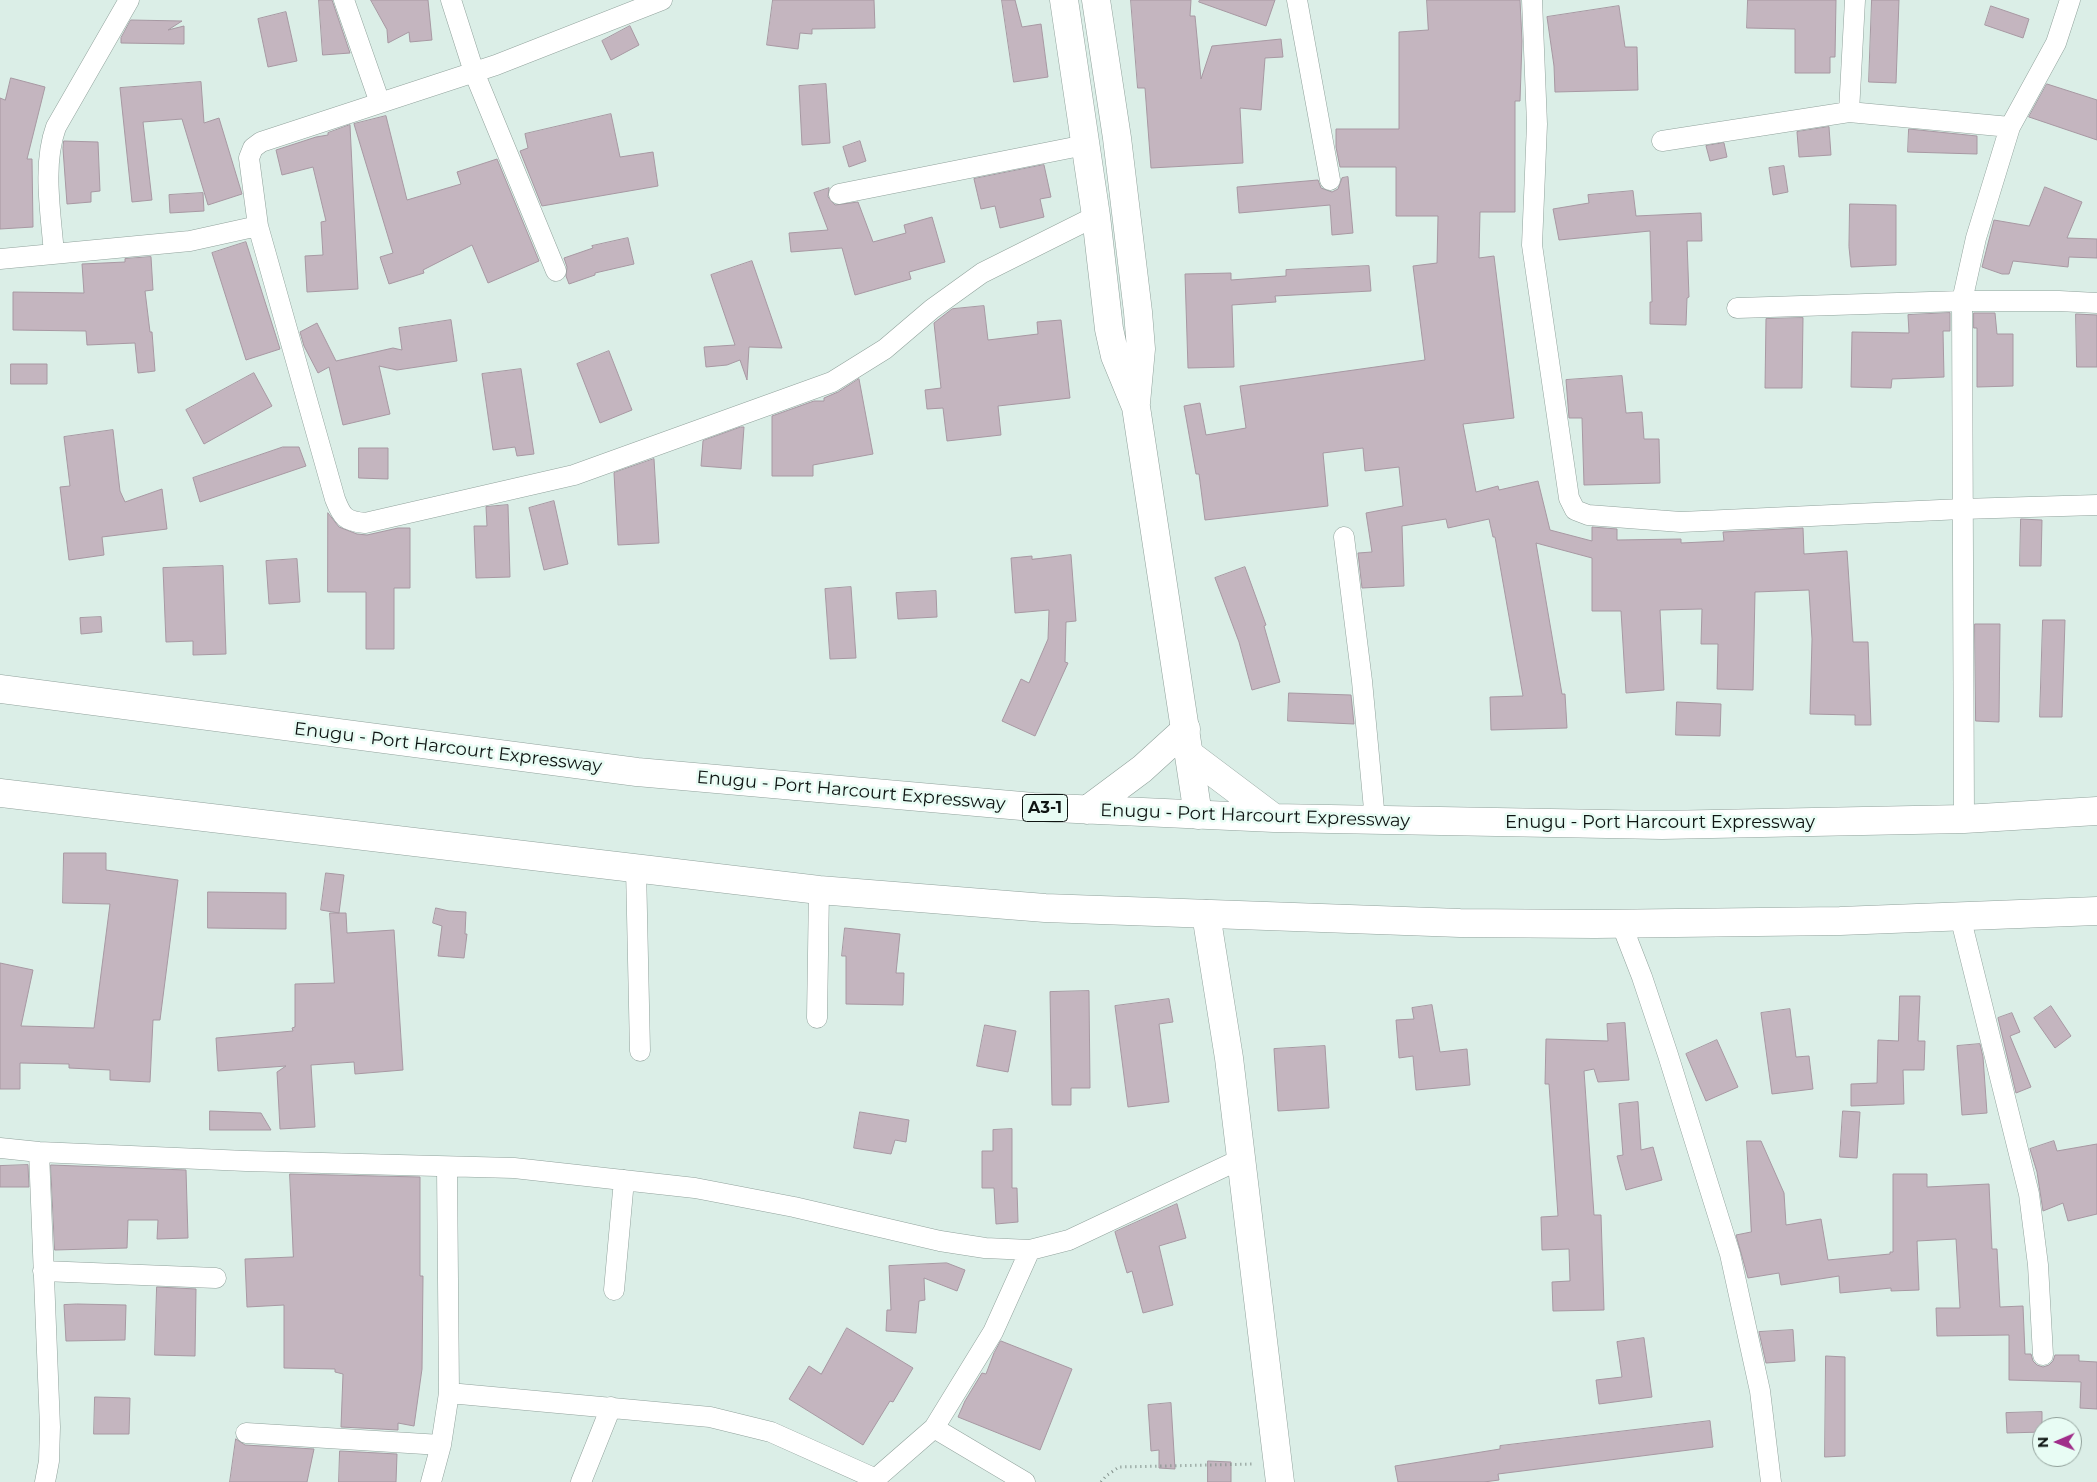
<!DOCTYPE html>
<html>
<head>
<meta charset="utf-8">
<style>
	body { margin:0 }
	#map { position:relative; width:2097px; height:1482px; overflow:hidden; background:#dbeee7; font-family:Montserrat,sans-serif }
	canvas { display:block }
	.north { position:absolute; left:2032px; top:1417px; width:50px; height:50px; box-sizing:border-box; background:#e8fcf4; border:1px solid #91a09a; border-radius:50%; rotate:269deg; font-size:14px; font-weight:700; line-height:20px; text-align:center; color:#0f1513 }
	.north::after { content:''; display:block; margin:auto; width:18px; height:22px; background:#a02e8a; clip-path:polygon(50% 0,100% 100%,50% 72%,0 100%) }
</style>
</head>
<body>
<div id="map">
<canvas width="2097" height="1482"></canvas>
<div class="north">N</div>
</div>
<script>
const ctx = document.querySelector('canvas').getContext('2d');
ctx.lineJoin = 'round';
function paint(path, color) { ctx.fillStyle = color; ctx.fill(path, 'evenodd'); }
function trace(path, color, width, dash) { ctx.strokeStyle = color; ctx.lineWidth = width; ctx.lineCap = dash ? 'butt' : 'round'; ctx.setLineDash(dash || []); ctx.stroke(path); }
function write(font, color, halo, rows, align = 'center') {
  ctx.font = font + ' Montserrat,sans-serif'; ctx.lineWidth = 5; ctx.setLineDash([]); ctx.textBaseline = 'middle'; ctx.strokeStyle = halo; ctx.fillStyle = color; for (const [text, x, y, turn = 0] of rows) {
    ctx.save(); ctx.translate(x, y); ctx.rotate((+turn || 0) * Math.PI / 180); ctx.textAlign = isNaN(turn) ? turn : align; if (halo) ctx.strokeText(text, 0, 0); ctx.fillText(text, 0, 0); ctx.restore();
  }
}
const building = new Path2D(`
	M 319,0 L 332,0 L 350,53 L 323,55 Z
	M 371,0 L 428,0 L 432,40 L 410,42 L 409,32 L 388,43 L 387,30 Z
	M 773,0 L 874,0 L 875,28 L 812,29 L 812,34 L 800,33 L 798,49 L 767,45 Z
	M 1002,0 L 1015,0 L 1022,27 L 1041,24 L 1048,77 L 1014,82 Z
	M 1131,0 L 1191,0 L 1190,16 L 1195,16 L 1201,79 L 1212,46 L 1281,39 L 1283,57 L 1265,58 L 1261,110 L 1240,108 L 1243,163 L 1151,168 L 1145,88 L 1138,88 Z
	M 1200,0 L 1275,0 L 1266,26 L 1199,2 Z
	M 1427,0 L 1520,0 L 1522,41 L 1520,101 L 1515,101 L 1515,212 L 1480,212 L 1479,258 L 1494,256 L 1514,418 L 1463,424 L 1476,492 L 1498,486 L 1499,490 L 1538,481 L 1550,530 L 1592,541 L 1592,527 L 1617,529 L 1617,540 L 1681,539 L 1681,543 L 1724,541 L 1723,532 L 1803,528 L 1804,554 L 1847,551 L 1853,642 L 1868,642 L 1871,725 L 1855,725 L 1855,715 L 1810,714 L 1812,639 L 1809,590 L 1755,592 L 1753,690 L 1717,689 L 1718,644 L 1701,644 L 1702,609 L 1660,610 L 1664,690 L 1626,693 L 1621,611 L 1592,611 L 1592,558 L 1536,543 L 1562,694 L 1565,694 L 1567,728 L 1491,730 L 1490,697 L 1523,696 L 1495,537 L 1493,537 L 1489,519 L 1448,528 L 1446,519 L 1402,526 L 1404,586 L 1362,588 L 1358,553 L 1372,552 L 1366,513 L 1403,506 L 1399,467 L 1365,471 L 1363,448 L 1323,453 L 1328,506 L 1205,520 L 1199,474 L 1196,474 L 1184,406 L 1200,403 L 1206,435 L 1246,428 L 1240,386 L 1425,360 L 1413,266 L 1437,263 L 1438,216 L 1396,216 L 1396,167 L 1340,167 L 1336,147 L 1336,129 L 1399,129 L 1399,32 L 1428,30 Z
	M 1748,0 L 1836,0 L 1835,57 L 1830,57 L 1830,73 L 1795,73 L 1795,29 L 1747,28 Z
	M 1872,0 L 1899,0 L 1896,83 L 1869,82 Z
	M 1619,6 L 1625,47 L 1637,47 L 1638,90 L 1555,92 L 1554,66 L 1547,17 Z
	M 1991,6 L 2029,19 L 2023,38 L 1985,25 Z
	M 286,12 L 297,61 L 268,67 L 258,19 Z
	M 131,20 L 182,21 L 168,30 L 184,26 L 184,44 L 121,43 L 121,38 Z
	M 630,26 L 639,45 L 611,60 L 602,41 Z
	M 11,78 L 45,87 L 27,159 L 32,159 L 33,227 L 0,229 L 0,98 L 5,100 Z
	M 201,82 L 204,123 L 219,118 L 242,194 L 208,205 L 182,119 L 143,122 L 152,200 L 132,202 L 120,88 Z
	M 826,84 L 830,143 L 802,145 L 799,86 Z
	M 2047,84 L 2097,100 L 2097,140 L 2029,117 Z
	M 611,114 L 620,157 L 653,152 L 658,186 L 542,206 L 520,151 L 528,148 L 525,134 Z
	M 386,116 L 407,200 L 461,184 L 457,172 L 497,159 L 539,261 L 488,283 L 472,245 L 423,270 L 424,273 L 389,284 L 380,257 L 393,253 L 354,124 Z
	M 350,125 L 358,289 L 307,292 L 305,256 L 323,255 L 321,222 L 326,221 L 313,167 L 282,175 L 276,150 L 316,137 L 328,135 L 328,133 Z
	M 1829,127 L 1831,155 L 1799,157 L 1797,132 Z
	M 1909,129 L 1977,136 L 1977,154 L 1908,152 Z
	M 64,141 L 98,142 L 100,191 L 91,192 L 91,202 L 67,204 L 63,149 Z
	M 860,141 L 866,161 L 849,167 L 843,147 Z
	M 1724,143 L 1727,157 L 1710,161 L 1706,146 Z
	M 1044,165 L 1051,197 L 1040,199 L 1044,217 L 1000,228 L 995,206 L 981,209 L 974,179 Z
	M 1784,166 L 1788,192 L 1773,195 L 1769,168 Z
	M 1348,177 L 1353,233 L 1332,235 L 1330,205 L 1239,213 L 1237,187 L 1318,180 L 1321,188 L 1332,192 L 1338,189 L 1342,178 Z
	M 2045,187 L 2082,202 L 2067,238 L 2097,239 L 2097,258 L 2069,257 L 2068,267 L 2013,261 L 2009,274 L 2002,274 L 1982,267 L 1994,220 L 2029,226 Z
	M 829,188 L 828,197 L 835,205 L 858,202 L 873,242 L 906,233 L 904,225 L 932,217 L 945,262 L 909,272 L 911,279 L 855,295 L 842,248 L 791,252 L 789,233 L 828,230 L 814,193 Z
	M 1633,191 L 1636,216 L 1701,213 L 1702,241 L 1687,241 L 1689,297 L 1687,298 L 1686,325 L 1650,324 L 1650,302 L 1652,302 L 1650,231 L 1559,240 L 1553,209 L 1589,203 L 1588,195 Z
	M 203,193 L 204,211 L 170,213 L 169,195 Z
	M 1850,204 L 1896,205 L 1896,265 L 1851,267 L 1849,247 Z
	M 628,238 L 634,264 L 595,273 L 595,275 L 569,284 L 566,276 L 567,267 L 564,258 L 593,248 L 592,246 Z
	M 246,242 L 280,349 L 246,360 L 212,253 Z
	M 151,257 L 153,290 L 145,291 L 150,332 L 152,332 L 155,371 L 138,373 L 135,343 L 87,345 L 86,331 L 13,330 L 13,292 L 84,293 L 82,264 L 125,262 L 125,259 Z
	M 752,261 L 782,348 L 749,347 L 747,380 L 740,360 L 727,365 L 706,367 L 704,347 L 735,345 L 711,275 Z
	M 1369,266 L 1371,291 L 1275,296 L 1276,302 L 1232,305 L 1234,367 L 1188,368 L 1185,274 L 1231,273 L 1231,280 L 1286,276 L 1286,270 Z
	M 984,306 L 988,340 L 1038,334 L 1037,322 L 1061,320 L 1070,398 L 998,406 L 1001,435 L 947,441 L 943,408 L 927,409 L 925,390 L 941,388 L 934,323 L 952,309 Z
	M 1950,313 L 1950,331 L 1943,331 L 1944,377 L 1892,379 L 1891,388 L 1851,387 L 1852,332 L 1909,333 L 1908,315 Z
	M 1974,313 L 1995,313 L 1997,334 L 2013,334 L 2013,386 L 1977,387 L 1977,328 L 1974,328 Z
	M 2076,314 L 2097,315 L 2097,367 L 2077,367 Z
	M 1803,318 L 1802,388 L 1765,388 L 1766,319 Z
	M 451,320 L 457,361 L 397,370 L 379,366 L 390,414 L 343,425 L 329,367 L 318,373 L 304,346 L 300,332 L 317,323 L 336,361 L 393,348 L 402,350 L 399,328 Z
	M 609,351 L 632,410 L 600,423 L 577,364 Z
	M 11,364 L 47,364 L 47,384 L 11,384 Z
	M 521,369 L 534,454 L 517,456 L 515,447 L 493,450 L 482,374 Z
	M 254,373 L 272,406 L 204,444 L 186,410 Z
	M 1622,376 L 1626,413 L 1642,412 L 1644,439 L 1659,439 L 1660,483 L 1584,485 L 1582,418 L 1569,418 L 1566,380 Z
	M 859,379 L 873,454 L 813,465 L 813,476 L 772,476 L 772,416 L 814,401 L 824,401 L 824,398 L 838,392 Z
	M 741,427 L 744,427 L 741,469 L 701,466 L 703,441 Z
	M 113,430 L 120,491 L 125,502 L 162,489 L 167,529 L 102,537 L 104,555 L 69,560 L 60,487 L 70,486 L 64,437 Z
	M 283,447 L 299,447 L 306,466 L 200,502 L 193,478 Z
	M 359,448 L 388,448 L 388,479 L 359,478 Z
	M 654,459 L 659,543 L 618,545 L 614,473 Z
	M 554,501 L 568,564 L 544,570 L 529,508 Z
	M 508,505 L 510,577 L 476,578 L 474,526 L 487,526 L 486,507 Z
	M 328,513 L 339,527 L 357,534 L 367,535 L 398,528 L 410,528 L 410,588 L 394,588 L 394,649 L 366,649 L 366,592 L 328,592 Z
	M 2021,519 L 2042,520 L 2041,566 L 2020,566 Z
	M 1071,555 L 1076,621 L 1066,622 L 1065,662 L 1068,663 L 1035,736 L 1002,721 L 1021,679 L 1029,683 L 1048,639 L 1049,610 L 1015,613 L 1011,558 L 1032,556 L 1032,559 Z
	M 297,559 L 300,602 L 269,604 L 266,561 Z
	M 223,566 L 226,654 L 193,655 L 193,641 L 166,642 L 163,568 Z
	M 1245,567 L 1266,625 L 1264,626 L 1280,682 L 1252,690 L 1239,642 L 1215,578 Z
	M 851,587 L 856,658 L 830,659 L 825,589 Z
	M 936,591 L 937,617 L 898,619 L 896,593 Z
	M 101,617 L 102,632 L 81,634 L 80,618 Z
	M 2043,620 L 2065,620 L 2062,717 L 2040,717 Z
	M 1975,624 L 2000,624 L 1999,722 L 1976,721 Z
	M 1289,693 L 1351,695 L 1354,724 L 1288,721 Z
	M 1677,702 L 1721,704 L 1720,736 L 1676,735 Z
	M 64,853 L 106,853 L 106,870 L 178,880 L 160,1020 L 153,1020 L 150,1082 L 110,1080 L 110,1070 L 69,1068 L 69,1064 L 20,1063 L 20,1089 L 0,1089 L 0,963 L 33,970 L 21,1026 L 94,1028 L 110,904 L 63,903 Z
	M 326,873 L 344,875 L 339,913 L 321,910 Z
	M 208,892 L 286,893 L 286,929 L 208,928 Z
	M 436,908 L 449,911 L 466,912 L 465,934 L 467,934 L 464,958 L 438,956 L 442,926 L 433,923 Z
	M 330,913 L 346,913 L 347,933 L 394,930 L 403,1070 L 355,1074 L 354,1062 L 311,1065 L 315,1127 L 280,1129 L 277,1072 L 286,1066 L 218,1071 L 216,1038 L 293,1031 L 292,1028 L 295,1027 L 295,984 L 334,983 Z
	M 845,928 L 900,934 L 896,973 L 904,973 L 903,1005 L 846,1004 L 846,956 L 842,956 Z
	M 1089,991 L 1090,1088 L 1071,1088 L 1071,1105 L 1052,1105 L 1050,992 Z
	M 1900,996 L 1920,996 L 1918,1041 L 1925,1041 L 1924,1070 L 1903,1070 L 1904,1104 L 1851,1106 L 1851,1084 L 1877,1083 L 1878,1040 L 1898,1041 Z
	M 1169,999 L 1173,1022 L 1159,1024 L 1169,1102 L 1128,1107 L 1115,1006 Z
	M 1432,1005 L 1440,1052 L 1467,1049 L 1470,1085 L 1416,1090 L 1413,1056 L 1399,1058 L 1396,1020 L 1414,1019 L 1412,1008 Z
	M 2051,1006 L 2071,1036 L 2055,1048 L 2034,1018 Z
	M 1790,1009 L 1796,1057 L 1809,1056 L 1813,1089 L 1772,1094 L 1761,1013 Z
	M 2012,1013 L 2020,1032 L 2010,1036 L 2031,1087 L 2016,1093 L 1998,1018 Z
	M 1625,1023 L 1629,1080 L 1598,1082 L 1594,1069 L 1584,1071 L 1594,1215 L 1601,1215 L 1604,1310 L 1553,1311 L 1552,1282 L 1570,1281 L 1569,1249 L 1542,1250 L 1541,1217 L 1558,1216 L 1549,1084 L 1545,1084 L 1546,1039 L 1608,1041 L 1607,1024 Z
	M 985,1025 L 1016,1031 L 1008,1072 L 977,1066 Z
	M 1717,1040 L 1738,1087 L 1706,1101 L 1686,1054 Z
	M 1980,1044 L 1983,1057 L 1987,1113 L 1962,1115 L 1957,1046 Z
	M 1325,1046 L 1329,1108 L 1278,1111 L 1274,1049 Z
	M 1638,1102 L 1641,1150 L 1653,1147 L 1662,1180 L 1626,1190 L 1617,1156 L 1623,1155 L 1619,1104 Z
	M 210,1111 L 261,1113 L 271,1130 L 210,1130 Z
	M 1843,1111 L 1860,1112 L 1857,1158 L 1840,1157 Z
	M 860,1112 L 909,1120 L 906,1142 L 895,1140 L 891,1154 L 854,1148 Z
	M 1012,1129 L 1012,1188 L 1017,1188 L 1018,1222 L 996,1224 L 994,1188 L 982,1188 L 982,1151 L 993,1151 L 993,1130 Z
	M 1747,1141 L 1761,1141 L 1784,1193 L 1786,1225 L 1821,1219 L 1828,1260 L 1890,1254 L 1890,1252 L 1893,1252 L 1893,1174 L 1927,1174 L 1927,1187 L 1989,1184 L 1992,1249 L 1997,1249 L 2000,1307 L 2023,1306 L 2025,1354 L 2031,1354 L 2033,1361 L 2037,1365 L 2043,1367 L 2049,1365 L 2053,1361 L 2055,1355 L 2079,1355 L 2079,1361 L 2097,1362 L 2097,1409 L 2080,1408 L 2081,1382 L 2009,1380 L 2009,1335 L 1937,1336 L 1936,1308 L 1960,1308 L 1956,1239 L 1917,1241 L 1919,1290 L 1891,1291 L 1891,1288 L 1840,1293 L 1839,1276 L 1781,1285 L 1779,1273 L 1748,1278 L 1736,1235 L 1751,1232 Z
	M 2054,1141 L 2057,1151 L 2097,1144 L 2097,1214 L 2068,1221 L 2063,1203 L 2043,1211 L 2037,1172 L 2030,1149 Z
	M 28,1165 L 29,1187 L 0,1187 L 0,1166 Z
	M 51,1165 L 186,1170 L 188,1238 L 157,1239 L 158,1220 L 128,1220 L 127,1248 L 55,1250 Z
	M 290,1174 L 420,1177 L 420,1276 L 423,1276 L 422,1369 L 414,1426 L 398,1423 L 398,1430 L 341,1427 L 343,1374 L 335,1372 L 335,1369 L 284,1368 L 284,1305 L 247,1307 L 245,1259 L 293,1257 Z
	M 1177,1204 L 1186,1238 L 1159,1246 L 1173,1305 L 1143,1313 L 1132,1271 L 1127,1273 L 1115,1232 Z
	M 947,1263 L 965,1270 L 957,1291 L 924,1278 L 925,1300 L 919,1301 L 916,1333 L 886,1331 L 887,1310 L 891,1310 L 889,1266 Z
	M 157,1287 L 196,1289 L 195,1356 L 155,1355 Z
	M 77,1304 L 126,1305 L 125,1340 L 66,1341 L 64,1305 Z
	M 847,1328 L 913,1368 L 893,1402 L 890,1401 L 863,1445 L 789,1399 L 809,1366 L 821,1374 Z
	M 1793,1330 L 1795,1361 L 1766,1363 L 1759,1332 Z
	M 1644,1338 L 1652,1397 L 1599,1404 L 1596,1380 L 1622,1377 L 1617,1342 Z
	M 1001,1341 L 1072,1369 L 1040,1450 L 958,1417 L 965,1401 L 982,1373 L 986,1374 L 994,1353 Z
	M 1826,1356 L 1845,1357 L 1845,1456 L 1825,1457 Z
	M 95,1397 L 130,1398 L 129,1434 L 94,1434 Z
	M 1171,1403 L 1175,1469 L 1159,1468 L 1159,1450 L 1151,1451 L 1148,1405 Z
	M 2042,1412 L 2042,1432 L 2007,1433 L 2006,1413 Z
	M 1710,1421 L 1713,1447 L 1498,1474 L 1499,1480 L 1484,1482 L 1398,1482 L 1395,1466 L 1500,1449 L 1500,1446 Z
	M 236,1439 L 245,1445 L 314,1449 L 307,1482 L 230,1482 Z
	M 340,1451 L 397,1454 L 396,1482 L 339,1482 Z
	M 1208,1461 L 1231,1462 L 1231,1482 L 1208,1482 Z`);
const path = new Path2D(`
	M 1101,1482 L 1106,1476 L 1119,1467 L 1255,1464`);
const minor = new Path2D(`
	M 344,0 L 380,103
	M 451,0 L 474,72 L 556,271
	M 662,0 L 496,65 L 261,142 L 253,148 L 249,158 L 258,226 L 335,499 C 342,517 345,521 365,523 L 574,475 L 832,382 L 885,349 L 932,309 L 982,273 L 1096,216
	M 1297,0 L 1330,180
	M 1532,0 L 1537,124 L 1532,245 L 1569,498 L 1575,510 L 1588,515 L 1681,522 L 1962,509 L 2097,505
	M 2070,0 L 2056,43 L 2010,127 L 1976,238 L 1962,301 L 2059,301 L 2097,303
	M 1849,112 L 1855,0
	M 1662,141 L 1849,112 L 2010,127
	M 839,194 L 1085,145
	M 54,254 C 51,214 42,165 56,127 L 129,0
	M 0,259 L 190,241 L 258,226
	M 1737,308 L 1962,301 L 1964,819
	M 1344,537 L 1362,681 L 1375,820
	M 636,868 L 640,1051
	M 1960,916 L 2029,1194 L 2038,1265 L 2043,1355
	M 1621,923 L 1642,977 L 1668,1055 L 1730,1254 L 1760,1391 L 1771,1482
	M 817,1018 L 819,890
	M 0,1148 L 39,1152 L 246,1161 L 514,1168 L 695,1188 L 794,1207 L 940,1241 L 985,1248 L 1030,1250 L 1069,1240 L 1241,1159
	M 39,1152 L 50,1427 L 49,1461 L 45,1482
	M 43,1271 L 216,1278
	M 614,1290 L 624,1180
	M 449,1393 L 710,1417 L 771,1432 L 876,1479
	M 934,1428 L 1025,1482
	M 246,1433 L 441,1445
	M 431,1482 L 441,1445 L 449,1393 L 447,1168
	M 581,1482 L 611,1407
	M 872,1482 L 934,1428 L 993,1332 L 1030,1250`);
const secondary = new Path2D(`
	M 1064,0 L 1096,216 L 1109,329 L 1115,356 L 1136,407 L 1198,815
	M 1096,0 L 1117,138 L 1138,312 L 1141,349 L 1136,403
	M 1206,914 L 1229,1058 L 1280,1482`);
const trunk = new Path2D(`
	M 0,689 L 637,772 L 1033,807 L 1274,818 L 1662,825 L 1964,819 L 2097,811
	M 1189,754 L 1274,818
	M 0,793 L 819,890 L 1045,908 L 1460,923 L 1595,924 L 1840,921 L 2097,911
	M 1087,810 L 1142,769 L 1186,729`);
const shields = [
	[1045,808,45]
];
const shieldNames = [
	["A3-1",1045,808]
];
const streetNames = [
	["Enugu - Port Harcourt Expressway",448,748,7],
	["Enugu - Port Harcourt Expressway",851,791,5],
	["Enugu - Port Harcourt Expressway",1255,816,2],
	["Enugu - Port Harcourt Expressway",1660,823]
];
paint(building, '#c4b5bf');
trace(building, '#a798a2', 1);
trace(minor, '#91a29c', 21);
trace(secondary, '#91a29c', 29);
trace(trunk, '#91a29c', 29);
trace(path, '#828f8a', 3, [1, 4]);
trace(minor, '#fff', 20);
trace(secondary, '#fff', 28);
trace(trunk, '#fff', 28);
for (const [x, y, w] of shields) { const box = new Path2D(); box.roundRect(x - w / 2, y - 13.5, w, 27, 4); ctx.fillStyle = '#e8fcf4'; ctx.fill(box); trace(box, '#0f1513', 1); }
write('bold 16px', '#0f1513', null, shieldNames);
write('18px', '#0f1513', '#e8fcf4', streetNames);
</script>
</body>
</html>
